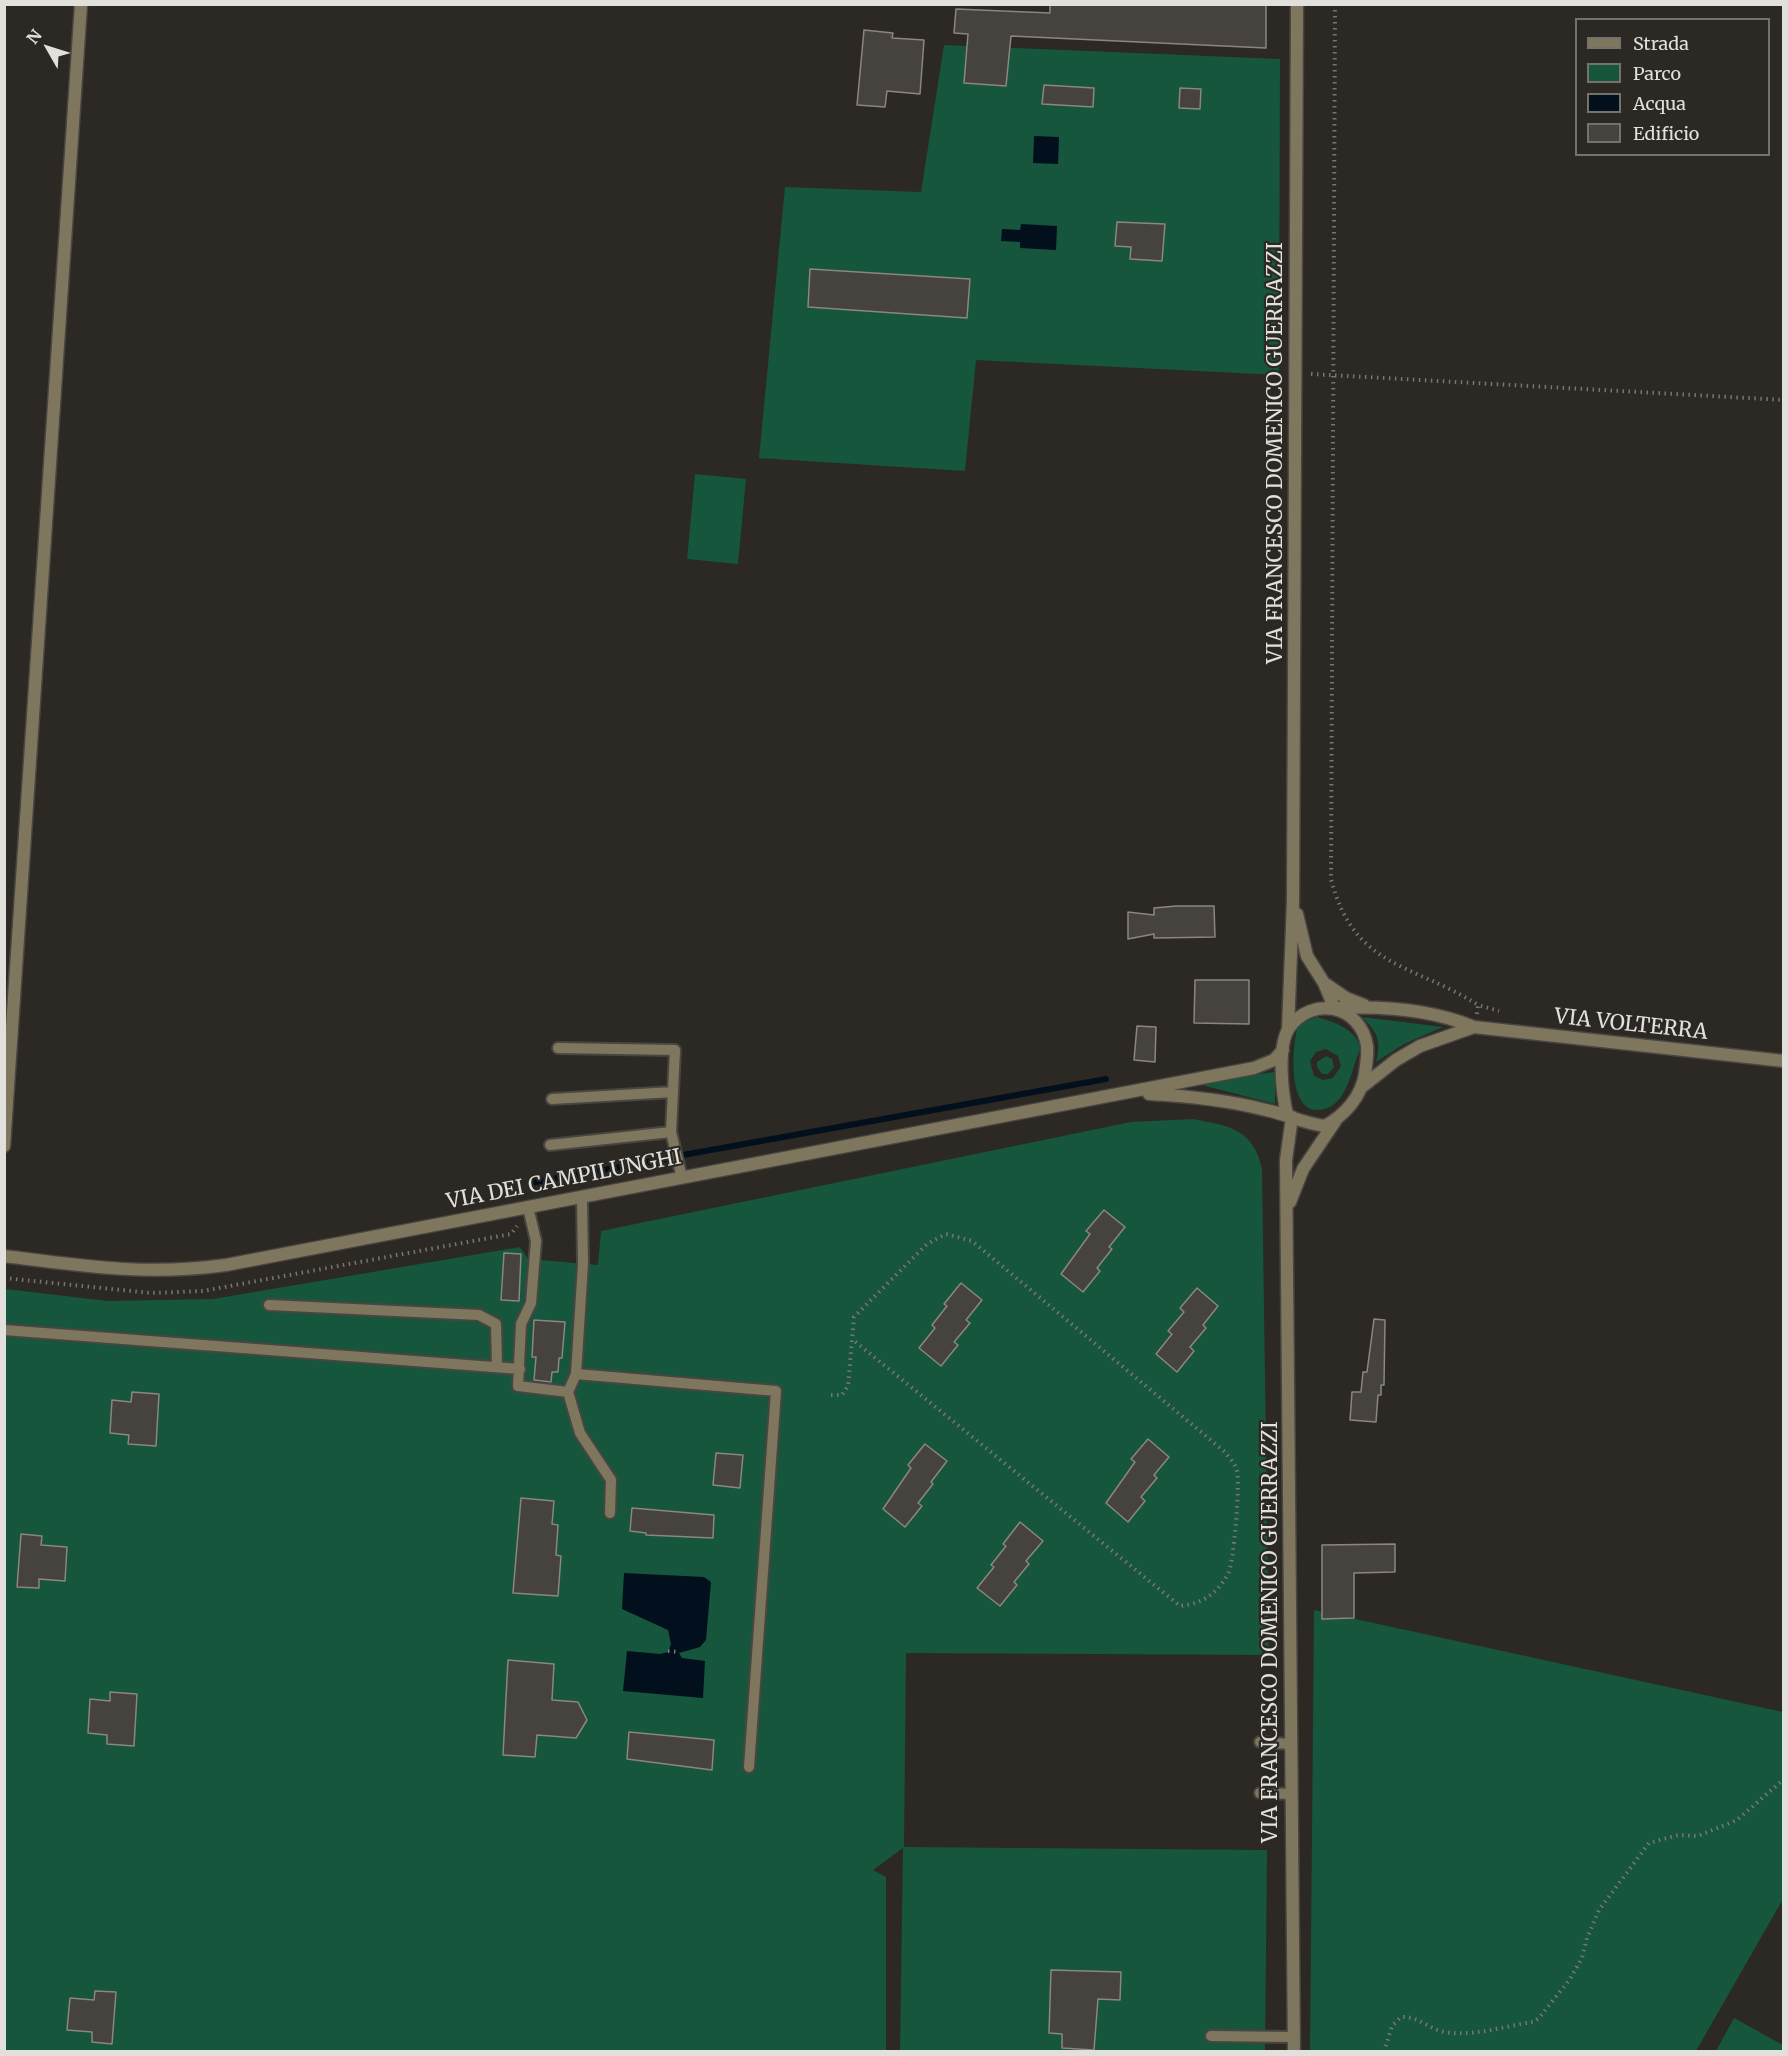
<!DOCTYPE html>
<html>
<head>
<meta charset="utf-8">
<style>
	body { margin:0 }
	#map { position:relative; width:1788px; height:2056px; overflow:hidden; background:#2c2824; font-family:Merriweather,serif }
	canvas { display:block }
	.frame { position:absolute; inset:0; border:6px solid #e2e0dd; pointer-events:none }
	.legend { position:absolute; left:1575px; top:18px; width:195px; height:138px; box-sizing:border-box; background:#2c2824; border:2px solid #75726e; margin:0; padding:8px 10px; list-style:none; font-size:18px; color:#e2e0dd }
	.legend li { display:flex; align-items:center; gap:12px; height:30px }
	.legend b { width:30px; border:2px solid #75726e }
	.north { position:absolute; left:18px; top:18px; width:60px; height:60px; -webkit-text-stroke:4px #2c2824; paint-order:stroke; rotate:309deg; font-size:16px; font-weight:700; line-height:24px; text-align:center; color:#e2e0dd }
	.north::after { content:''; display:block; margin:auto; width:21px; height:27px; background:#e2e0dd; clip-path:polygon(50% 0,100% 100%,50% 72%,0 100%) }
</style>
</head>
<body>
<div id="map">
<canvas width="1788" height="2056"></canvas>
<div class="frame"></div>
<ul class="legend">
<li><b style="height:8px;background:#7f775d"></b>Strada</li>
<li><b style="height:16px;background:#15563c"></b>Parco</li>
<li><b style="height:16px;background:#02101d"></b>Acqua</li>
<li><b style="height:16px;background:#46423d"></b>Edificio</li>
</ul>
<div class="north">N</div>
</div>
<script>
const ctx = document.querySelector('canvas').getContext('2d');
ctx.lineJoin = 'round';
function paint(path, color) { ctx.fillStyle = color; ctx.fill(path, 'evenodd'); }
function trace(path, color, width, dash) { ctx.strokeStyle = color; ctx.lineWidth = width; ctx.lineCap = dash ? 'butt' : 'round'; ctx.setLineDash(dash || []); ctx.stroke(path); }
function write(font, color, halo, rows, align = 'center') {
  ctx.font = font + ' Merriweather,serif'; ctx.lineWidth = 4.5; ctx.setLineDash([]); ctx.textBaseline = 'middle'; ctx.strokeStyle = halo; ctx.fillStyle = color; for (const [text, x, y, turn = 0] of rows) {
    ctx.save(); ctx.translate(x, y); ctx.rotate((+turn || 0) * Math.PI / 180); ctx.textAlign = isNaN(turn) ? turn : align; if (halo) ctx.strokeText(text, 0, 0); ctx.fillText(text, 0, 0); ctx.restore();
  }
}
const green = new Path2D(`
	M 944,45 L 1280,59 L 1279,375 L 976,360 L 965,471 L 759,458 L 785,187 L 921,192 Z
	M 695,474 L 746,479 L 738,564 L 687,559 Z
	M 1317,1017 C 1333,1022 1358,1029 1360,1049 C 1354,1064 1350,1084 1341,1097 C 1335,1105 1327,1110 1317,1110 C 1288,1110 1292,1048 1297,1029 L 1301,1023 ZM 1326,1049 L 1338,1056 L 1341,1066 L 1333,1078 L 1323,1080 L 1314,1076 L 1310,1061 L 1316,1052 Z
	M 1362,1017 L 1443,1027 L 1404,1044 L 1376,1062 C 1382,1041 1377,1032 1362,1017 Z
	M 1326,1056 L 1332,1059 L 1334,1067 L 1328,1074 L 1322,1074 L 1317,1067 L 1317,1062 Z
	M 1275,1072 L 1275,1104 L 1202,1085 L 1202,1081 Z
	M 1193,1119 C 1229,1126 1253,1128 1262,1169 L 1269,1655 L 906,1653 L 904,1847 L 1267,1850 L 1265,2051 L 900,2051 L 903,1848 L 873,1870 L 886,1877 L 886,2051 L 5,2052 L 5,1289 L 108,1301 L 213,1299 L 520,1247 L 528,1259 L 598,1265 L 601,1231 L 1131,1122 Z
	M 1314,1610 L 1783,1712 L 1783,1899 L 1696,2051 L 1310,2052 Z
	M 1734,2018 L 1783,2045 L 1783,2051 L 1716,2051 Z`);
const water = new Path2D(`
	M 1034,136 L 1059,137 L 1058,164 L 1033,163 Z
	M 1021,224 L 1057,226 L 1056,250 L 1020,248 L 1020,242 L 1001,241 L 1002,229 L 1020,230 Z
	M 624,1573 L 704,1577 L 711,1582 L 706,1640 L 700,1647 L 679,1653 L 682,1658 L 705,1661 L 703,1698 L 623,1691 L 627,1651 L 660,1654 L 668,1652 L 671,1644 L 668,1630 L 622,1609 Z`);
const stream = new Path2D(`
	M 683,1155 L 1106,1079
	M 530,1183 L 671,1158`);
const building = new Path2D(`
	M 1050,4 L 1266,4 L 1266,48 L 1011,36 L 1006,86 L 964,83 L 968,34 L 954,33 L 956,9 L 1050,13 Z
	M 864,30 L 893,33 L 892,38 L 924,40 L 920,94 L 887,91 L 885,107 L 857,105 Z
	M 1044,85 L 1094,88 L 1093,107 L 1042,104 Z
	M 1180,88 L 1201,89 L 1200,109 L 1179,108 Z
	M 1117,222 L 1165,224 L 1162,261 L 1130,259 L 1131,247 L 1115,246 Z
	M 810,269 L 970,279 L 967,318 L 808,307 Z
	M 1176,906 L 1214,906 L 1215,937 L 1154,938 L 1154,934 L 1128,939 L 1128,912 L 1154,915 L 1154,908 Z
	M 1195,980 L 1249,980 L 1249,1024 L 1194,1023 Z
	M 1137,1026 L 1156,1027 L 1155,1062 L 1134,1060 Z
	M 1104,1210 L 1125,1227 L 1109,1247 L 1112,1249 L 1097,1268 L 1100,1271 L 1083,1292 L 1061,1274 L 1090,1234 L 1086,1231 Z
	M 504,1253 L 521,1254 L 519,1301 L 501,1300 Z
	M 961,1283 L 982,1300 L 966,1320 L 970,1323 L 954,1342 L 958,1345 L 941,1366 L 919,1348 L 935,1328 L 932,1325 L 947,1306 L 944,1304 Z
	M 1197,1288 L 1218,1306 L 1203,1325 L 1206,1328 L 1190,1347 L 1194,1351 L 1177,1372 L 1156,1354 L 1172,1334 L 1168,1331 L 1184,1312 L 1180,1308 Z
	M 1374,1319 L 1385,1320 L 1384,1385 L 1381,1385 L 1381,1395 L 1378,1395 L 1376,1422 L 1350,1420 L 1352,1392 L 1361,1392 L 1363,1372 L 1367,1372 Z
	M 534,1320 L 565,1322 L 562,1358 L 559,1358 L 558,1372 L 552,1372 L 551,1382 L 534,1380 L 536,1357 L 532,1357 Z
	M 132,1392 L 159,1394 L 156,1446 L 128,1444 L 129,1435 L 110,1433 L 112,1400 L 131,1402 Z
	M 1148,1439 L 1169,1457 L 1154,1475 L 1157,1478 L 1141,1497 L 1145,1501 L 1128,1522 L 1106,1503 L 1135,1462 L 1131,1459 Z
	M 925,1444 L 947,1461 L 931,1482 L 933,1484 L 918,1503 L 922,1506 L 905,1527 L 883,1509 L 911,1468 L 908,1465 Z
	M 716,1453 L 743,1455 L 740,1488 L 713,1485 Z
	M 521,1498 L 554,1501 L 552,1524 L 558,1525 L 556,1555 L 561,1556 L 558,1596 L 513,1593 Z
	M 632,1508 L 714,1515 L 713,1538 L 646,1535 L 646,1533 L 630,1531 Z
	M 1020,1522 L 1043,1541 L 1026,1561 L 1029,1564 L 1014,1582 L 1017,1585 L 1000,1606 L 977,1588 L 994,1567 L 991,1565 L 1006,1546 L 1003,1544 Z
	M 21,1534 L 42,1536 L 41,1545 L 67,1547 L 65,1581 L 39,1579 L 39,1588 L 17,1587 Z
	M 1395,1544 L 1395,1572 L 1354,1573 L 1354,1618 L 1322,1619 L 1322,1545 Z
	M 508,1660 L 554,1664 L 552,1700 L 578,1702 L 587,1720 L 576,1738 L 537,1735 L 535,1757 L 503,1755 Z
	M 110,1692 L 137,1694 L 134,1746 L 107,1744 L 107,1735 L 88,1733 L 90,1699 L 110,1701 Z
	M 629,1732 L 714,1740 L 712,1770 L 627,1759 Z
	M 1051,1970 L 1121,1972 L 1120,2000 L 1098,1999 L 1094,2050 L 1062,2048 L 1062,2034 L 1049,2033 Z
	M 95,1991 L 116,1992 L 112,2044 L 92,2042 L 92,2032 L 67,2030 L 70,1998 L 94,2000 Z`);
const path = new Path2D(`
	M 1335,4 L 1331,879 C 1354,969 1413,963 1478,1005
	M 1311,374 L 1784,400
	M 1477,1014 L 1478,1005 L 1499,1011
	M 4,1278 L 151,1293 L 203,1291 L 511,1234 L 517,1226
	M 831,1395 L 842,1395 L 848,1386 L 854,1317 L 927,1244 L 946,1234 L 972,1241 L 1225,1452 C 1229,1458 1236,1464 1237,1471 C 1240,1485 1234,1563 1228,1574 C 1216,1595 1203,1603 1180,1606 L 852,1339
	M 668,1651 L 678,1652
	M 1384,2052 L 1392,2026 L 1401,2017 C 1419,2016 1428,2029 1445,2032 C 1472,2037 1505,2026 1533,2022 L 1539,2018 L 1570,1979 L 1582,1958 L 1587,1938 L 1599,1910 L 1649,1843 L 1678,1835 L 1698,1836 L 1737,1820 L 1784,1779`);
const service = new Path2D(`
	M 558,1048 L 675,1050 L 671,1132 L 682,1178
	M 552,1099 L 673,1092
	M 550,1145 L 671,1132
	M 528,1207 L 536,1241 L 531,1303 L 521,1324 L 518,1386 L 568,1392 L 576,1374 L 583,1264 L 582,1197
	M 269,1305 L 479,1315 L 496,1324 L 497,1367
	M 4,1330 L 520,1369
	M 576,1374 L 776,1391 L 749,1767
	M 568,1392 L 580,1433 L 611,1480 L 610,1513
	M 1260,1742 L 1290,1744
	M 1260,1793 L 1291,1794
	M 1211,2036 L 1294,2037`);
const minor = new Path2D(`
	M 1292,1117 L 1286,1160 L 1294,2052
	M 4,1146 L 81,4
	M 1290,1202 L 1303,1169 L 1336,1120`);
const tertiary = new Path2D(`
	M 1297,914 L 1307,956 L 1324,983 L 1334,1007
	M 1327,985 L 1346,998 L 1364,1005
	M 1339,1008 C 1383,1006 1433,1010 1474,1027 L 1784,1061
	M 1288,1030 L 1293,901 L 1297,4
	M 1363,1086 L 1396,1060 L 1420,1046 L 1474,1027
	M 1149,1094 C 1189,1096 1227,1100 1266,1110 C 1286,1114 1305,1124 1325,1126 C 1345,1115 1361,1097 1365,1074 C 1366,1065 1368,1055 1367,1046 C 1361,1005 1312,995 1289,1028 C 1277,1046 1282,1094 1287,1114
	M 4,1256 C 83,1266 147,1276 226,1265 L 1254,1068 L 1274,1060 L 1283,1050`);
const streetNames = [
	["VIA FRANCESCO DOMENICO GUERRAZZI",1276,453,-90],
	["VIA VOLTERRA",1631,1025,6],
	["VIA DEI CAMPILUNGHI",564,1180,-11],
	["VIA FRANCESCO DOMENICO GUERRAZZI",1271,1632,-90]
];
paint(green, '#15563c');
paint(water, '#02101d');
trace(stream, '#02101d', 6);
paint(building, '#46423d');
trace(building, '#8b8681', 1.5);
trace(service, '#494542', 14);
trace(minor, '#494542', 15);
trace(tertiary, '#494542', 15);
trace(path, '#797673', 4, [1.5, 4.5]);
trace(service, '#7f775d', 10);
trace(minor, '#7f775d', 12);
trace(tertiary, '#7f775d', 12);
write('21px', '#e2e0dd', '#2c2824', streetNames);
</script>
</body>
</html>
